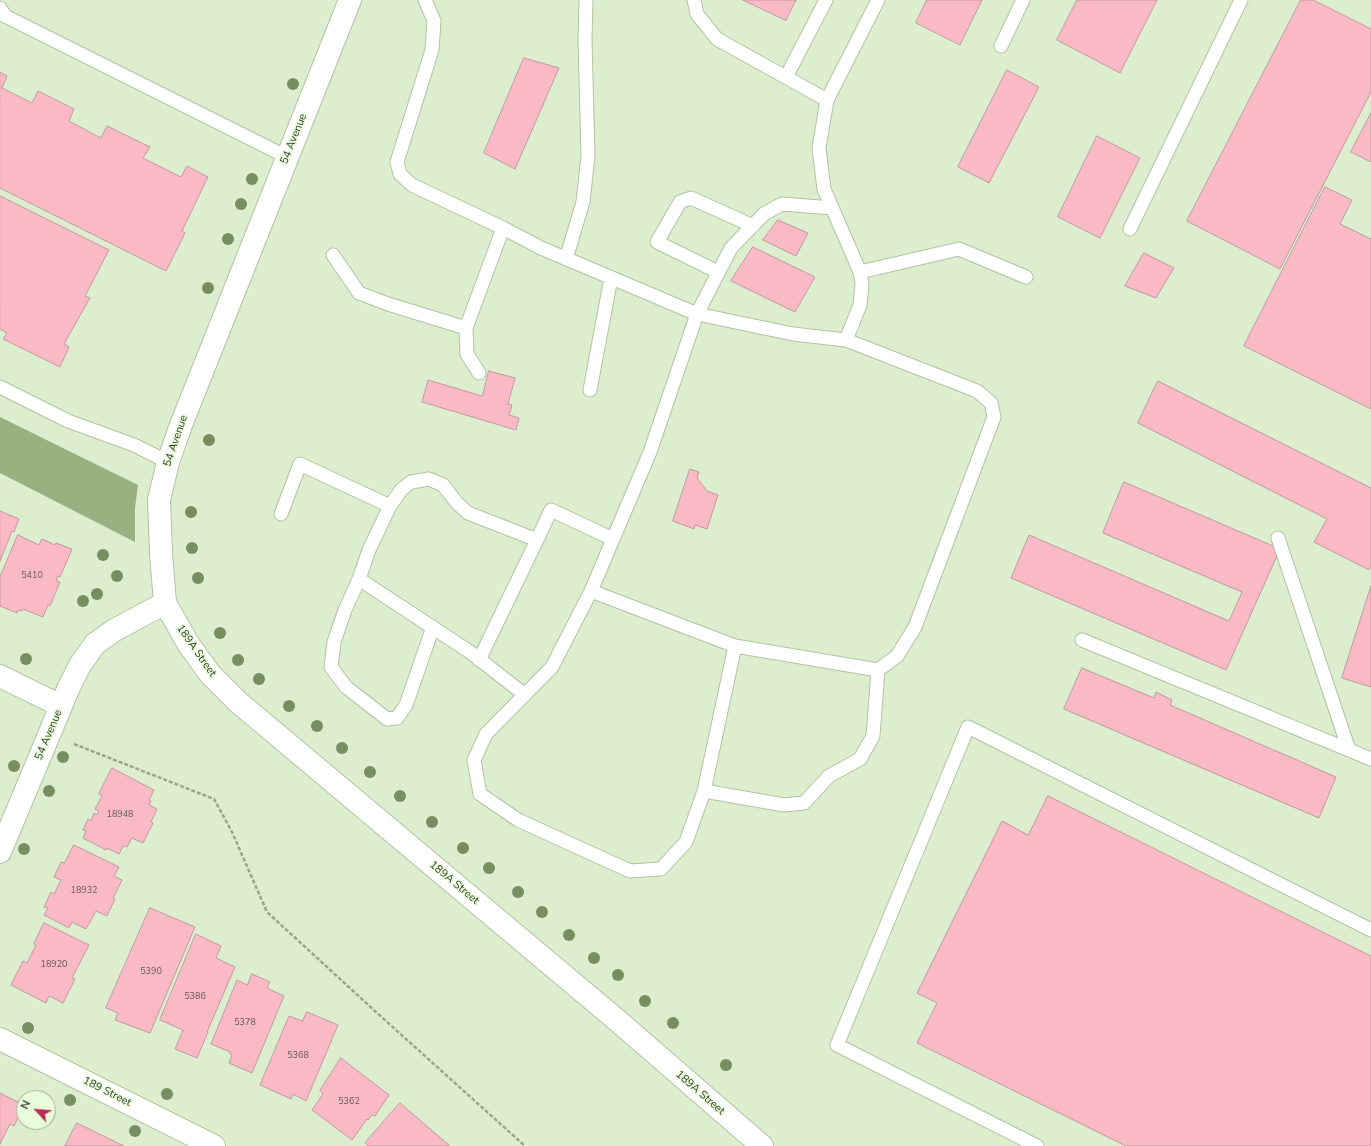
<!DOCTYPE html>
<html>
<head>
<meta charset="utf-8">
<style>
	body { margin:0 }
	#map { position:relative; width:1371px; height:1146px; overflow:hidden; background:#dceecd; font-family:"Nunito Sans",sans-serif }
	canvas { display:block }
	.north { position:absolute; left:16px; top:1090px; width:40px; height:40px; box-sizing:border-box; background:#e9fcda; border:1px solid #a1af96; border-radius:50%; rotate:296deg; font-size:11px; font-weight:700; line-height:16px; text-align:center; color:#353c2f }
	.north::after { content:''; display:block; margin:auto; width:14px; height:18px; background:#b92b5c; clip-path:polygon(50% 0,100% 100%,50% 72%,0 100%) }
</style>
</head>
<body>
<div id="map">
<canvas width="1371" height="1146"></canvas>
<div class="north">N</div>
</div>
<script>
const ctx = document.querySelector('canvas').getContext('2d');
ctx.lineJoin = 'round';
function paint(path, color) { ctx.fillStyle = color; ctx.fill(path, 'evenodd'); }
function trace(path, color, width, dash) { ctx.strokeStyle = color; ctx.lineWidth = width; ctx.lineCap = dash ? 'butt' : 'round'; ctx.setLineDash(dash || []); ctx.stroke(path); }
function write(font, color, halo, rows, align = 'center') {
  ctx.font = font + ' "Nunito Sans",sans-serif'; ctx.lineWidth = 3; ctx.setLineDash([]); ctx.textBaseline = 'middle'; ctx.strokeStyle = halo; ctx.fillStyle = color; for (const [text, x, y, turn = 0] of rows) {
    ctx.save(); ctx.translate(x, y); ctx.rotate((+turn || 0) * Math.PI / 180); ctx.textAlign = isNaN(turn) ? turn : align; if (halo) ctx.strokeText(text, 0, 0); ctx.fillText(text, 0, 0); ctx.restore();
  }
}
const forest = new Path2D(`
	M 0,417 L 138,485 L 135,508 L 135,542 L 0,473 Z`);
const building = new Path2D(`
	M 743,0 L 796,0 L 786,20 Z
	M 927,0 L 982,0 L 960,45 L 916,23 Z
	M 1077,0 L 1157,0 L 1120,73 L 1057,40 Z
	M 1301,0 L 1313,0 L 1371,29 L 1371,92 L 1280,269 L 1187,221 Z
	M 524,58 L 559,68 L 515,169 L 484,153 Z
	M 1007,70 L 1039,87 L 989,183 L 958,167 Z
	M 0,72 L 7,76 L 2,88 L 32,103 L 38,91 L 74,109 L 69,121 L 101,138 L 107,126 L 150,147 L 143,158 L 181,177 L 187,166 L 208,177 L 182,231 L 185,233 L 166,271 L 0,188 Z
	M 1371,113 L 1371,162 L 1351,152 Z
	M 1097,136 L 1140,158 L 1100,238 L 1058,217 Z
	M 1325,187 L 1352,200 L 1340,224 L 1371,239 L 1371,409 L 1244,346 Z
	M 0,196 L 109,250 L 85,296 L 90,298 L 64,344 L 69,347 L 60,367 L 3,339 L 7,333 L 0,329 Z
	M 778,220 L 808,233 L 796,256 L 763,240 Z
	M 753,247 L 815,277 L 795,312 L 731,281 Z
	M 1144,253 L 1174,268 L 1156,298 L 1125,286 Z
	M 489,371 L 515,378 L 508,404 L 512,405 L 509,415 L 519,418 L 516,430 L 422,402 L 428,380 L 482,396 Z
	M 1158,381 L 1371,488 L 1371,566 L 1369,570 L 1314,542 L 1327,519 L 1138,423 Z
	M 690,469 L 699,472 L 697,478 L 707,491 L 718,495 L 707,529 L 695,525 L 694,529 L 673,521 Z
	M 1124,482 L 1280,549 L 1226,670 L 1011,578 L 1029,535 L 1229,621 L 1242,592 L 1103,533 Z
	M 0,511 L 19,519 L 14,532 L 12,531 L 0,561 Z
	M 18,535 L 39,545 L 42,539 L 55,545 L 56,543 L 72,549 L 60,577 L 58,576 L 56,581 L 60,582 L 50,606 L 48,605 L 43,617 L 23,609 L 22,611 L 18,610 L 17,613 L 0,606 L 0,577 Z
	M 1371,586 L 1371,687 L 1342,678 Z
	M 1082,668 L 1154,698 L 1156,692 L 1172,700 L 1170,705 L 1336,777 L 1319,818 L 1064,709 Z
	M 112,768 L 154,790 L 149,800 L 151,801 L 149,805 L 157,809 L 151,822 L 153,823 L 143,843 L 132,838 L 127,847 L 123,846 L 119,854 L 107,848 L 106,850 L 83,838 L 86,831 L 83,830 L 88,819 L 91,821 L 94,813 L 97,815 L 99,811 L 95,809 L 102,796 L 99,794 Z
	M 1048,796 L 1371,956 L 1371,1146 L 1126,1146 L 917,1043 L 937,1003 L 917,993 L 1002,821 L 1028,835 Z
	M 74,845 L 119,867 L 114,876 L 122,880 L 113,898 L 115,899 L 107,916 L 96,911 L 86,929 L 72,922 L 69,928 L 44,915 L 48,908 L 44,907 L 51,892 L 54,894 L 61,880 L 54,877 L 61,862 L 64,863 Z
	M 150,908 L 195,927 L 150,1033 L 115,1020 L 118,1013 L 106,1008 Z
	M 44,923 L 89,945 L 72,978 L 75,979 L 63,1003 L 49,996 L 46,1003 L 11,985 L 23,961 L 27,963 L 36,945 L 34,944 Z
	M 196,934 L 221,946 L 216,958 L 235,967 L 207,1032 L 208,1032 L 197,1058 L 175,1049 L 183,1030 L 160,1020 Z
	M 252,974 L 270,982 L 267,988 L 284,996 L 252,1073 L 229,1063 L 232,1055 L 230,1054 L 230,1052 L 211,1044 L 237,980 L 247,985 Z
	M 307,1012 L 338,1025 L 306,1101 L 293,1094 L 291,1099 L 260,1085 L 289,1016 L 302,1021 Z
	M 341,1058 L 389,1095 L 375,1116 L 372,1115 L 368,1120 L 367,1119 L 352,1140 L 312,1110 L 323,1094 L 320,1091 Z
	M 0,1093 L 24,1105 L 14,1126 L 10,1124 L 0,1144 Z
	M 400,1103 L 450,1146 L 368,1146 L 365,1143 Z
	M 77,1123 L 83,1126 L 124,1146 L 65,1146 Z`);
const path = new Path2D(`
	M 74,744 L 214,799 L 232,832 L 267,912 L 376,1012 L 525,1146`);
const lane = new Path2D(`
	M 425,0 L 434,21 L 432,50 L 397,162 L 400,174 L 412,185 L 503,228 L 541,248 L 697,314 L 793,334 L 846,340 L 860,305 L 862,284 L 860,272 L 824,189 L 819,148 L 827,100 L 878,0
	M 694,0 L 697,14 L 717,39 L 827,100
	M 0,8 L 5,16 L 287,157
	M 1001,46 L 1023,0
	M 786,77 L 826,0
	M 1130,229 L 1241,0
	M 333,255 L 359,293 L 388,304 L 466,328
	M 566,259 L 583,202 L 588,156 L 585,39 L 586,0
	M 718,272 L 657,242 L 680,202 L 691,198 L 753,226
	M 860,272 L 959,249 L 1026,277
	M 479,373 L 467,354 L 466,328 L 503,228
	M 0,387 L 68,421 L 134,445 L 168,462
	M 590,390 L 611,278
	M 281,514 L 300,464 L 390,506
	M 1278,538 L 1349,750
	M 359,579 L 345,610 L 334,642 L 331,667 L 346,687 L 387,719 L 397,718 L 406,705 L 433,627
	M 591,591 L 735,646 L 704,791 L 686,842 L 661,869 L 630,871 L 518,820 L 480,794 L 474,760 L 486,734 L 552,667 L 591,591 L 650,452 L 697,314 L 731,248 L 764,214 L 782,204 L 832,208
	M 1082,640 L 1371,759
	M 735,646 L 878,670 L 897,656 L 915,627 L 994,417 L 991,403 L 977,391 L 846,340
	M 479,660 L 537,540
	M 525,695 L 470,652 L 359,579 L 369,550 L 390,506 L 401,490 L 411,482 L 429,479 L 443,485 L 457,503 L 468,513 L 537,540 L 551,510 L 613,539
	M 704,791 L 784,805 L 804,803 L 829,776 L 860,759 L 873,736 L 878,670
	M 1037,1146 L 837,1045 L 968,727 L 1371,930`);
const street = new Path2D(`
	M 0,676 L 61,706
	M 0,852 L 69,687 L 80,665 L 95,644 L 113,631 L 165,603
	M 0,1039 L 214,1146`);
const secondary = new Path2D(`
	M 350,0 L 181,425 L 168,462 L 159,500 L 161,553 L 165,603 L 189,645 L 210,674 L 238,702 L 618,1021 L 762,1146`);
const trees = [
	[293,84],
	[252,179],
	[241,204],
	[228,239],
	[208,288],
	[209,440],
	[191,512],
	[192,548],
	[103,555],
	[117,576],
	[198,578],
	[97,594],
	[83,601],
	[220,633],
	[26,659],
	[238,660],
	[259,679],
	[289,706],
	[317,726],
	[342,748],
	[63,757],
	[14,766],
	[370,772],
	[49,791],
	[400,796],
	[432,822],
	[463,848],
	[24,849],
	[489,868],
	[518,892],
	[542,912],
	[569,935],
	[594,958],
	[618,975],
	[645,1001],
	[673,1023],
	[28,1028],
	[726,1065],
	[167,1094],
	[70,1100],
	[135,1131]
];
const numberNames = [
	["5410",32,576],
	["18948",120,815],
	["18932",84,891],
	["18920",54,965],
	["5390",151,972],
	["5386",195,997],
	["5378",245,1023],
	["5368",298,1056],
	["5362",349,1102]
];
const streetNames = [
	["54 Avenue",294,139,-68],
	["54 Avenue",176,441,-71],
	["189A Street",196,651,55],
	["54 Avenue",49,735,-67],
	["189A Street",454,883,40],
	["189 Street",107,1092,27],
	["189A Street",700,1093,41]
];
paint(forest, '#97b280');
paint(building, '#f9b9c5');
trace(building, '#c199a1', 1);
trace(lane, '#b2c3a3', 15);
trace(street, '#b2c3a3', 24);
trace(secondary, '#b2c3a3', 24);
trace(path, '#99a68d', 2.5, [4, 2]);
trace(lane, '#fff', 13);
trace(street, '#fff', 22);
trace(secondary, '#fff', 22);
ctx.fillStyle = '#788e61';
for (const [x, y] of trees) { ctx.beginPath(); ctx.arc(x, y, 6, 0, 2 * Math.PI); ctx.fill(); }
write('9px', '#665b54', null, numberNames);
write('11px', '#353c2f', '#e9fcda', streetNames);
</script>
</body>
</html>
